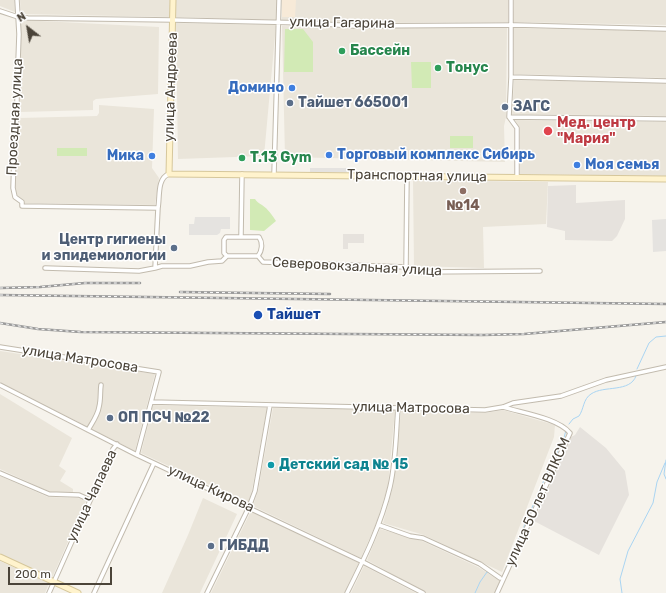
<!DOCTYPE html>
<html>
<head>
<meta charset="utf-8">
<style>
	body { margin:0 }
	#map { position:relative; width:666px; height:593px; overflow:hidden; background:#f6f3ec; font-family:Rubik,sans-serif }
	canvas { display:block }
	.north { position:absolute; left:8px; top:8px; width:40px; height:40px; -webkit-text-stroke:3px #fff; paint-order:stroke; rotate:329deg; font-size:11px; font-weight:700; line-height:16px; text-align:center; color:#4b4439 }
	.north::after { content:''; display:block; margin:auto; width:14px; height:18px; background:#4b4439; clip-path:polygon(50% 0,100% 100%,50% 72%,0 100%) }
	.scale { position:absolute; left:8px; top:567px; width:104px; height:18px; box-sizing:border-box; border:2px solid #4b4439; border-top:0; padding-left:5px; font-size:12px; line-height:14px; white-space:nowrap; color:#4b4439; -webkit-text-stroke:3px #fff; paint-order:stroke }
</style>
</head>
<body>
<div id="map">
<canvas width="666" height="593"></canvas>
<div class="north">N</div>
<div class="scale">200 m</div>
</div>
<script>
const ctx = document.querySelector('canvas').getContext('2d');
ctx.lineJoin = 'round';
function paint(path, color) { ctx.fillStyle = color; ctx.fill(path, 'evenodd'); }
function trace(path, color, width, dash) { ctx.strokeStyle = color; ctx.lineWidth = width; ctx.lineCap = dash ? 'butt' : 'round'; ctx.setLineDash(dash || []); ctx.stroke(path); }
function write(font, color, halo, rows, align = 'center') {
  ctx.font = font + ' Rubik,sans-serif'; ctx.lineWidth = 3; ctx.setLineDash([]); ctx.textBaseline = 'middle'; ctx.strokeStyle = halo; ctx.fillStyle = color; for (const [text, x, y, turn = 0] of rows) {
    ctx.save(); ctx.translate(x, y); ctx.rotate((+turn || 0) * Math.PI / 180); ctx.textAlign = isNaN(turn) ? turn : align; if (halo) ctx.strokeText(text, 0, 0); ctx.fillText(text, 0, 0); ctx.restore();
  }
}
const residential = new Path2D(`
	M 0,0 L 14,0 L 15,12 L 0,6 Z
	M 20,0 L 170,0 L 170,17 L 21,14 Z
	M 176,0 L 277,0 L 276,20 L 176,17 Z
	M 282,0 L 508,0 L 508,22 L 354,23 L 282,20 Z
	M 514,0 L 666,0 L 666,25 L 513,22 Z
	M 21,20 L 159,27 L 158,94 L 96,99 L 93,101 L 93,110 L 20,112 Z
	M 176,23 L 276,25 L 264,156 L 178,159 Z
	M 282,26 L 354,28 L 507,28 L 506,117 L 504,126 L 505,162 L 285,157 Z
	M 513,28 L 666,31 L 666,78 L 514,74 Z
	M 514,80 L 666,83 L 666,116 L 512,114 Z
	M 99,105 L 154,109 L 152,168 L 159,178 L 155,205 L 25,203 L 24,200 L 17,195 L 15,188 L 16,162 L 20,118 L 97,116 L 99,113 Z
	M 515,120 L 666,122 L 666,176 L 520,174 L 520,128 Z
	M 413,180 L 548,182 L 546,224 L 483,227 L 484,268 L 414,266 Z
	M 0,351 L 155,374 L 135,451 L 0,382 Z
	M 0,394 L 72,438 L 59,466 L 66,471 L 60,481 L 73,489 L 73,493 L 50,492 L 0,469 Z
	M 153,405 L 267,408 L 252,490 L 248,503 L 141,453 Z
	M 273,408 L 395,410 L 388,486 L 376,524 L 361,558 L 253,506 L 258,491 Z
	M 401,410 L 485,413 L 503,410 L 555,425 L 554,437 L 502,572 L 424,535 L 383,523 L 393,487 Z
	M 0,476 L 48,497 L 78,498 L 86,501 L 52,578 L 0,555 Z
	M 203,498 L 237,514 L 200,593 L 162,593 L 188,535 Z
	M 251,511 L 359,563 L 344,593 L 211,593 Z
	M 380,529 L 422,541 L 478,567 L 500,581 L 495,593 L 426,593 L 367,560 Z
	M 0,561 L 49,583 L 45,593 L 0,593 Z
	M 364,566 L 416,593 L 351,593 Z`);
const commercial = new Path2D(`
	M 282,0 L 296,0 L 295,17 L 282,17 Z`);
const industrial = new Path2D(`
	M 576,185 L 576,203 L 625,200 L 625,219 L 617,236 L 612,241 L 565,240 L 565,231 L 547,227 L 548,186 Z
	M 343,234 L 364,234 L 364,243 L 348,243 L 348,249 L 343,249 Z
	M 580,427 L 606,448 L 625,471 L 629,495 L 599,555 L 534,521 L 571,437 L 575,435 Z`);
const green = new Path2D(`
	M 285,29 L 303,29 L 313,42 L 313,72 L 284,72 Z
	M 411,62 L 431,62 L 431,88 L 412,88 Z
	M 450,136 L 473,136 L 473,148 L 450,148 Z
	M 57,148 L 87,148 L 87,156 L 57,156 Z
	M 250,199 L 255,199 C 257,202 259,203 262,205 C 268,209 272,215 276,221 L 264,231 L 250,230 Z`);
const parking = new Path2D(`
	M 310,168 L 350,168 L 350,172 L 310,172 Z
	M 195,217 L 230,217 L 230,229 L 221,229 L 220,233 L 217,235 L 189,235 L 189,224 L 194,224 Z
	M 666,219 L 666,251 L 653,252 L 652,220 Z`);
const stream = new Path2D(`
	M 637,369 L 649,343 L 656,337 L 666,336
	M 569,424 L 573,419 L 579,416 C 584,409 583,399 591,394 C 604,385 630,393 636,376
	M 666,460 L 664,474 L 666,479
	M 506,568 L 551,464 L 563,442 L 566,430
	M 475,593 L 480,582 L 487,572 L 492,574
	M 622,593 L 620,579 L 628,551 L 653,503 L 657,482 L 665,463`);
const street = new Path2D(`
	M 17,0 L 19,34 L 17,90 L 17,119 L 15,126 L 13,188 L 15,197 L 22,202 L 22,206 L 158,208 L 155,268 L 162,266 L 190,266 L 208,262 L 222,261 L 227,256 L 258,256 L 263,262 L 406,267 L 422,272 L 540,271
	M 0,11 L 18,17 L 28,18 L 173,20 L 308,23 L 354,26 L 516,25 L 666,29
	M 511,77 L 511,0
	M 509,117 L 666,119
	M 274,174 L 279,0
	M 517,177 L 517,128 L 509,117 L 511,77 L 666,81
	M 158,208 C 160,197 157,178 169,174
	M 241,236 L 242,174
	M 227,256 L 224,253 L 224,240 L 226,237 L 259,237 C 263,243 262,251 258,256
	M 406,267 L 407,176
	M 45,268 L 139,271 L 155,268
	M 0,347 L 159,372 L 137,455
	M 0,385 L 137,455 L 363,562 L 423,593
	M 151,402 L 485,410 L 503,407 L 513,403 L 561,396 L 606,380 L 666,367
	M 88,430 C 92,423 98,415 99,407 C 101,400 100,392 101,385
	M 0,473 L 49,494 L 79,495 L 90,500
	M 379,525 L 410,536 L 423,538 L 480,564 L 500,578
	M 49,593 L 113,449 L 117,444
	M 94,593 L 154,463
	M 207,593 L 249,507 L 255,491 L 270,405
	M 347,593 C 364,559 381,525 390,487 C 396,461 396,434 398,407
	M 497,593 L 570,433 C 558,418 522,413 503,407`);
const secondary = new Path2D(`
	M 173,0 L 169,174 L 666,179
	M 0,557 L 78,593`);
const rail = new Path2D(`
	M 0,288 L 40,287 L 85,283 L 140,283
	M 180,292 L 330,294
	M 0,295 L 666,304
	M 0,323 L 38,329 L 81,332 L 483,335 L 524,334 L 666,322`);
const markers = [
	[342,51,4,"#2e9e5b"],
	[438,68,4,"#2e9e5b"],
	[292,88,4,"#3f7fe0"],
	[290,103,4,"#5c6f8a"],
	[505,107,4,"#5c6f8a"],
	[548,131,5,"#e0444e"],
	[329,155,4,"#3f7fe0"],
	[152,156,4,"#3f7fe0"],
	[242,158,4,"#2e9e5b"],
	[577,165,4,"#3f7fe0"],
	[463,191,4,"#8d6e63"],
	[174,248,4,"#5c6f8a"],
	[258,315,5,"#1a4fb4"],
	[110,418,4,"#5c6f8a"],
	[271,465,4,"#0f9aa8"],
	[211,546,4,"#5c6f8a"]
];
const streetNames = [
	["улица Гагарина",342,23,1],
	["улица Андреева",171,87,-88],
	["Проездная улица",15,117,-87],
	["Транспортная улица",417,176,1],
	["Северовокзальная улица",357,267,3],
	["улица Матросова",80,359,9],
	["улица Матросова",411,408,1],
	["улица Кирова",211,489,25],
	["улица Чапаева",92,496,-65],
	["улица 50 лет ВЛКСМ",538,502,-66]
];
const leisureNames = [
	["Бассейн",350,51],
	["Тонус",446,68],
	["T.13 Gym",250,158]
];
const shopNames = [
	["Домино",284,88],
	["Торговый комплекс Сибирь",337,155,"left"],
	["Мика",144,156],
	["Моя семья",585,165,"left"]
];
const serviceNames = [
	["Тайшет 665001",298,103],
	["ЗАГС",513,107],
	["Центр гигиены",166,240,"right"],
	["и эпидемиологии",166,256,"right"],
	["ОП ПСЧ №22",118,418],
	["ГИБДД",219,546]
];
const healthNames = [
	["Мед. центр",557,123],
	["\"Мария\"",557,139]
];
const educationNames = [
	["№14",463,206]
];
const transitNames = [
	["Тайшет",267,315]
];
const cultureNames = [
	["Детский сад № 15",279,465]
];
paint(residential, '#eae5da');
paint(commercial, '#f7ead8');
paint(industrial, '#e6e2dd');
paint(green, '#d2eab5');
paint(parking, '#e5e3e0');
trace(stream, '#a9d4f2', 1);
trace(street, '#c2bbae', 5.5);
trace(secondary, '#d6c79b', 7);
trace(street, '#fff', 3.5);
trace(secondary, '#fff3cd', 5);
trace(rail, '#9a9a9a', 2.5);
trace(rail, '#fff', 1, [3]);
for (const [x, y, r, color] of markers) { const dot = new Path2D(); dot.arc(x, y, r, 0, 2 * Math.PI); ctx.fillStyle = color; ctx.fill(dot); trace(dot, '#fff', 1.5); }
write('14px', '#4b4439', '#fff', streetNames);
write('bold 14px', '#27864d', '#fff', leisureNames, 'left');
write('bold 14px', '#366cbe', '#fff', shopNames, 'right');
write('bold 14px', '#4e5e75', '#fff', serviceNames, 'left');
write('bold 14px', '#be3a42', '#fff', healthNames, 'left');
write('bold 14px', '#785e54', '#fff', educationNames);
write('bold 14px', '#164399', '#fff', transitNames, 'left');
write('bold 14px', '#0d838f', '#fff', cultureNames, 'left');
</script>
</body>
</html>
